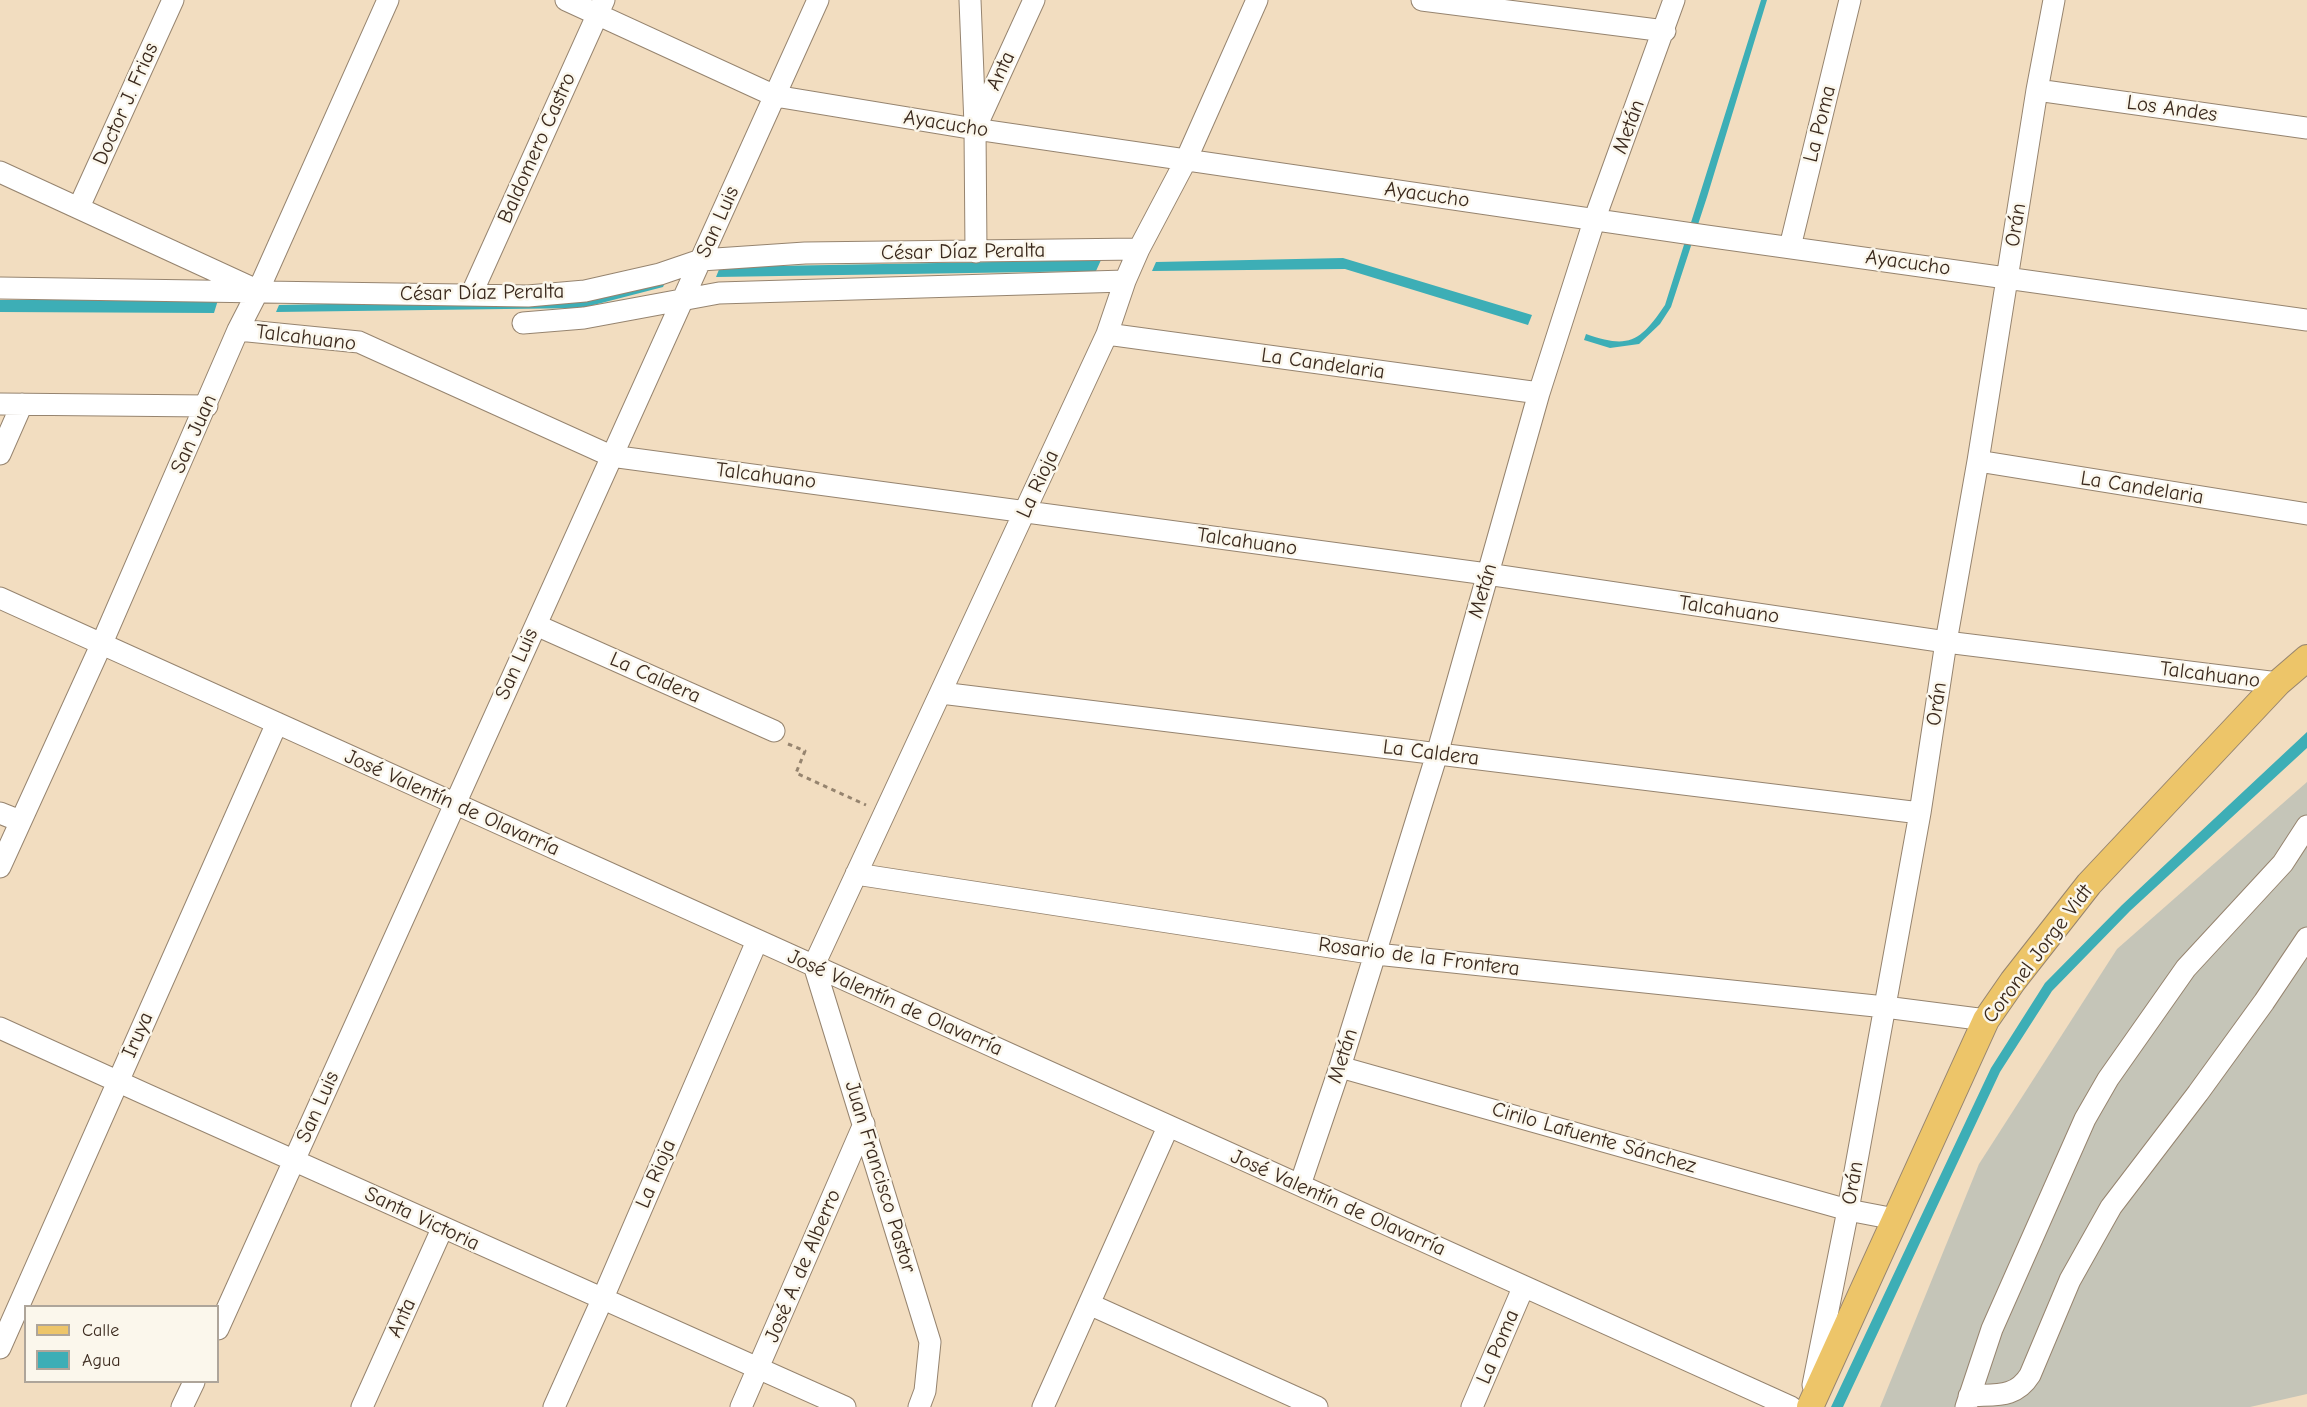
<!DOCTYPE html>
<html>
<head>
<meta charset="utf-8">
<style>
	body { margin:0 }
	#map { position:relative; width:2307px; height:1407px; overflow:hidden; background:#f2ddc0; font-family:"Comic Neue",sans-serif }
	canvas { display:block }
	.legend { position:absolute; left:24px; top:1305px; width:195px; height:78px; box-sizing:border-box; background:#fbf7ec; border:2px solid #aea59a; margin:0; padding:8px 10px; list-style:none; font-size:18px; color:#3b2a1e }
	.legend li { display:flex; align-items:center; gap:12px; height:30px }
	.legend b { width:30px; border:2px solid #aea59a }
</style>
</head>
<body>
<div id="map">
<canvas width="2307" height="1407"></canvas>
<ul class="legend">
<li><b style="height:8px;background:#edc569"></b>Calle</li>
<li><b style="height:16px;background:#3daeb6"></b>Agua</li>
</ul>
</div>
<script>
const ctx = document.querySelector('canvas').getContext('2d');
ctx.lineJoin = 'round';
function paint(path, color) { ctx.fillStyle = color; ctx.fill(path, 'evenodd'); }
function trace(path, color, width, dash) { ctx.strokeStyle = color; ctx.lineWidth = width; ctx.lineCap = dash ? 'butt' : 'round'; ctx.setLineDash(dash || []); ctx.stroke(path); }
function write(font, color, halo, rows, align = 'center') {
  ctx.font = font + ' "Comic Neue",sans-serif'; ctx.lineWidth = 5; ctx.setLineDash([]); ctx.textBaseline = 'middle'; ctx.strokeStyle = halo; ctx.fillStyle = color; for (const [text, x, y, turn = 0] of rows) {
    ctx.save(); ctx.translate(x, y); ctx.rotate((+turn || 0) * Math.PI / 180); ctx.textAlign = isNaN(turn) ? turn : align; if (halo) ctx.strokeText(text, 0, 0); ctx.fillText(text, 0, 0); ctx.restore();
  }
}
const industrial = new Path2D(`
	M 2307,782 L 2307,1394 L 2250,1407 L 1880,1407 L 1979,1164 L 2117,949 Z`);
const water = new Path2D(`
	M 1761,0 L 1767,0 L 1707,197 L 1671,307 L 1660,324 L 1639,344 L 1610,348 L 1584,340 L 1586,334 C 1629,349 1640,342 1665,305 Z
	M 1343,258 L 1532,315 L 1528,325 L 1345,269 L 1152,271 L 1156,262 Z
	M 1101,260 L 1096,271 L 716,277 L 720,267 Z
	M 668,276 L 663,287 L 582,308 L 276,312 L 279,305 L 579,299 Z
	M 0,300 L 218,300 L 214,313 L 0,312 Z
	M 2307,732 L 2307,748 L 2130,911 L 2052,991 L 2000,1072 L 1843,1407 L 1831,1407 L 1991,1068 L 2045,983 L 2122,905 Z`);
const path = new Path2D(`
	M 788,744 L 805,751 L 796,773 L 866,805`);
const minor = new Path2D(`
	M 566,0 L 775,96 L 975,129 L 1706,236 L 2307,320
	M 970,0 L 975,125
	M 1422,0 L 1665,31
	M 2037,90 L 2307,128
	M 0,172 L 250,287
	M 79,207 L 173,0
	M 1790,247 L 1850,0
	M 976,252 L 975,129 L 1034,0
	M 0,288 L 528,296 L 585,291 L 660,274 L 701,260 L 805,253 L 1139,249
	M 471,295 L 604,0
	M 523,323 L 584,318 L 719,293 L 1125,281
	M 238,330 L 359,342 L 611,456 L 1487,574 L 1946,642 L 2278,683
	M 1107,334 L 1539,393
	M 0,404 L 207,406
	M 0,454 L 22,404
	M 1978,461 L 2307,514
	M 0,598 L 1791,1407
	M 536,625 L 774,731
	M 941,693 L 1920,813
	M 0,813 L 20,821
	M 0,867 L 102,643 L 238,330 L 258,291 L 388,0
	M 856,874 L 1376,954 L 1885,1007 L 1986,1020
	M 814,965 L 1107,334 L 1125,281 L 1139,249 L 1186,160 L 1257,0
	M 814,965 L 930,1342 L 925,1391 L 919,1407
	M 0,1028 C 281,1156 563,1282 845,1407
	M 1340,1067 L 1848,1210 L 1895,1219
	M 1300,1185 L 1340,1067 L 1437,754 L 1539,393 L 1595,218 L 1674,0
	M 1089,1304 L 1317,1407
	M 218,1329 L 818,0
	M 0,1348 L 277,723
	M 1813,1385 L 1848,1210 L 1920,813 L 1946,642 L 1978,461 L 2037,90 L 2054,0
	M 1969,1396 C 1995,1394 2015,1399 2030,1375 L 2070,1280 L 2111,1207 L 2198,1093 L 2264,1002 L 2307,938
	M 182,1407 L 194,1382
	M 362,1407 L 442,1229
	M 554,1407 L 602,1300 L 757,941
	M 741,1407 L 864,1124
	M 1043,1407 L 1168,1127
	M 1472,1407 L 1523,1288
	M 1966,1407 L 1992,1329 L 2085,1119 L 2108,1079 L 2186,968 L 2283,863 L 2307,826`);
const major = new Path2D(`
	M 1810,1407 L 1986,1020 L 2013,981 L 2089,884 L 2278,683 L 2307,658`);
const streetNames = [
	["Anta",1001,71,-65],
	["Doctor J. Frias",126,104,-66],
	["Los Andes",2172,109,8],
	["Ayacucho",946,124,9],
	["La Poma",1820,124,-76],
	["Metán",1629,127,-70],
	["Baldomero Castro",537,148,-66],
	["Ayacucho",1427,195,8],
	["San Luis",718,222,-66],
	["Orán",2016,225,-81],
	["César Díaz Peralta",963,252,-1],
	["Ayacucho",1908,263,8],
	["César Díaz Peralta",482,293,-1],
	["Talcahuano",306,338,7],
	["La Candelaria",1323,364,8],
	["San Juan",194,434,-66],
	["Talcahuano",766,476,7],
	["La Rioja",1038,484,-65],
	["La Candelaria",2142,488,9],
	["Talcahuano",1247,542,8],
	["Metán",1483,591,-74],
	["Talcahuano",1729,610,8],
	["San Luis",517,664,-66],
	["Talcahuano",2210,675,7],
	["La Caldera",655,678,24],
	["Orán",1937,704,-82],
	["La Caldera",1431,753,7],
	["José Valentín de Olavarría",452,803,24],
	["Coronel Jorge Vidt",2038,954,-53],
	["Rosario de la Frontera",1419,957,7],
	["José Valentín de Olavarría",895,1003,24],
	["Iruya",138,1035,-66],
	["Metán",1343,1056,-72],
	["San Luis",318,1107,-66],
	["Cirilo Lafuente Sánchez",1594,1138,16],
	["La Rioja",656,1174,-67],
	["Juan Francisco Pastor",880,1177,73],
	["Orán",1853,1183,-80],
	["José Valentín de Olavarría",1338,1203,24],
	["Santa Victoria",422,1219,25],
	["José A. de Alberro",803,1266,-67],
	["Anta",402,1318,-66],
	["La Poma",1498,1347,-67]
];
paint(industrial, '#c5c5b8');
paint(water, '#3daeb6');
trace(minor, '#96846f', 23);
trace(major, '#96846f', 28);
trace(path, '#96846f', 3, [4.5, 4.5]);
trace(minor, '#fff', 21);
trace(major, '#edc569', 26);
write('21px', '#3b2a1e', '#fbf7ec', streetNames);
</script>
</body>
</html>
